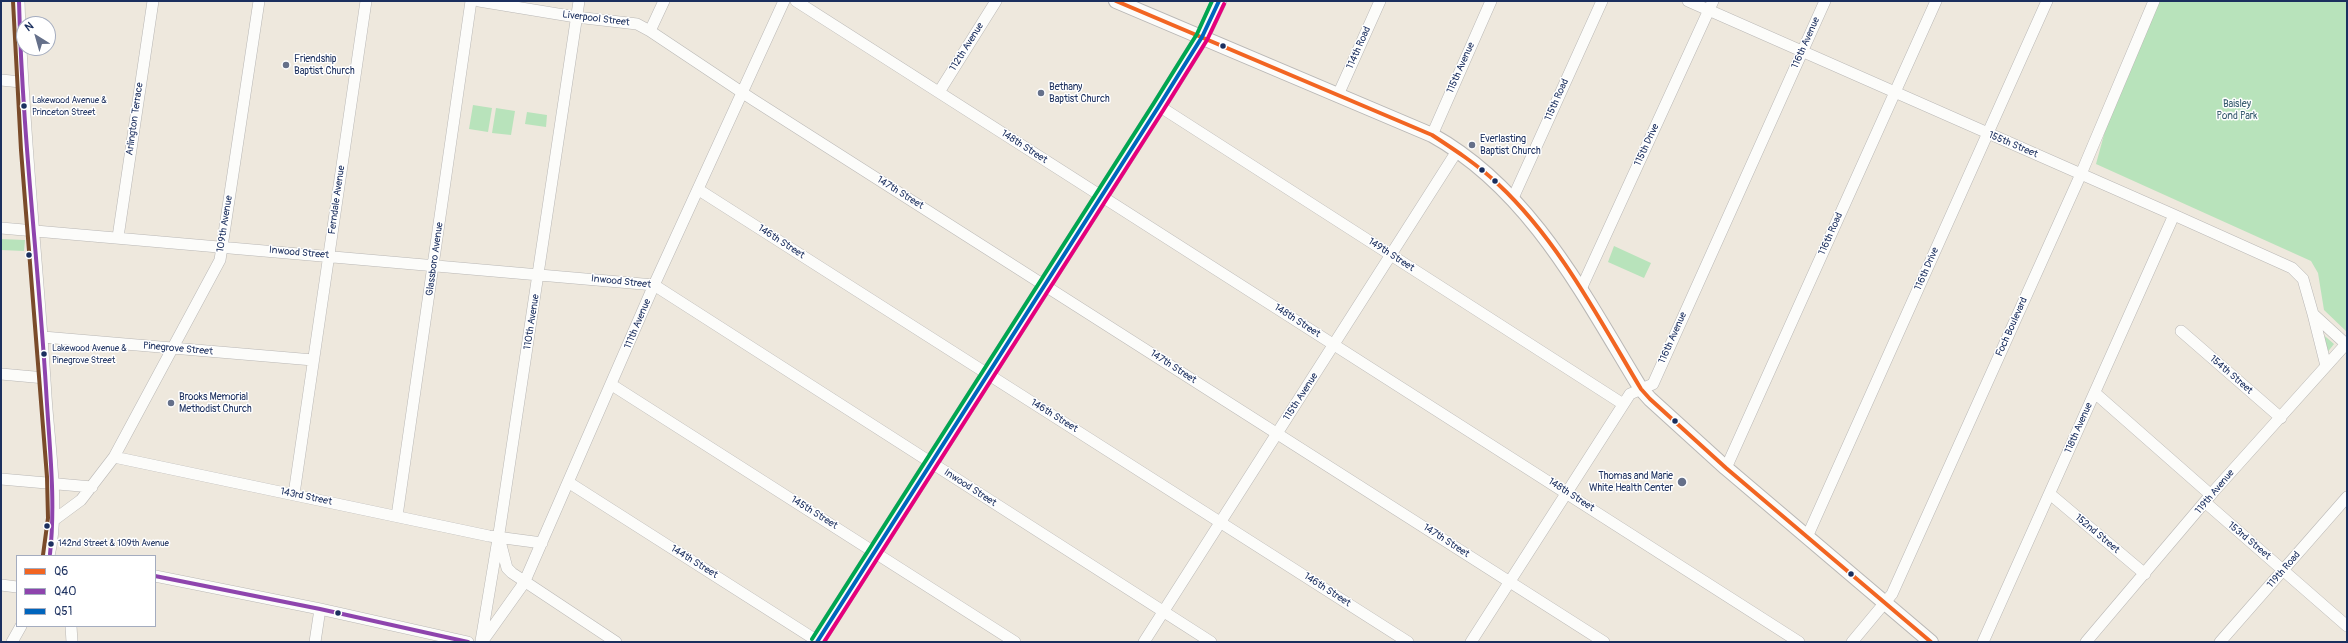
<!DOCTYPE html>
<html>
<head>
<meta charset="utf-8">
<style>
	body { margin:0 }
	#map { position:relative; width:2348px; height:643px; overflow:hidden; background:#eee8dd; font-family:Pangolin,sans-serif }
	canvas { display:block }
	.frame { position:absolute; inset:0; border:2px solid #1b2f5e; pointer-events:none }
	.legend { position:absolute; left:16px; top:555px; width:140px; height:72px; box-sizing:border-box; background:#fff; border:1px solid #a4acbf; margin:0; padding:5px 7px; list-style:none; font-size:12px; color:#1b2f5e }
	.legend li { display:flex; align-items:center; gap:8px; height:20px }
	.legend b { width:20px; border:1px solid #a4acbf }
	.north { position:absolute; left:16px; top:16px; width:40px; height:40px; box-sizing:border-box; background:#fff; border:1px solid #a4acbf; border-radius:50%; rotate:323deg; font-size:11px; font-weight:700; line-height:16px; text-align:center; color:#1b2f5e }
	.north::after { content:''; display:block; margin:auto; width:14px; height:18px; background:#65708a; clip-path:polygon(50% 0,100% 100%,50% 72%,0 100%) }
</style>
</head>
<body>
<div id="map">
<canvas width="2348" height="643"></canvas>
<div class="frame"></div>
<ul class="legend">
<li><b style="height:5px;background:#f26522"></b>Q6</li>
<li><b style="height:5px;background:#8e44ad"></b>Q40</li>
<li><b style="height:5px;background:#0065bd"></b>Q51</li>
</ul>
<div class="north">N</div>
</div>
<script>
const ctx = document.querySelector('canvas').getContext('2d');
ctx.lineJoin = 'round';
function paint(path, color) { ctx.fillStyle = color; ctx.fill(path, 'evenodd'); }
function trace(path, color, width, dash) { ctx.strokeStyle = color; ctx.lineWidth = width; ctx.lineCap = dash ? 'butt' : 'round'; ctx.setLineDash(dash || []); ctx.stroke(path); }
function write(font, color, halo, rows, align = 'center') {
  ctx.font = font + ' Pangolin,sans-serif'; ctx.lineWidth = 3; ctx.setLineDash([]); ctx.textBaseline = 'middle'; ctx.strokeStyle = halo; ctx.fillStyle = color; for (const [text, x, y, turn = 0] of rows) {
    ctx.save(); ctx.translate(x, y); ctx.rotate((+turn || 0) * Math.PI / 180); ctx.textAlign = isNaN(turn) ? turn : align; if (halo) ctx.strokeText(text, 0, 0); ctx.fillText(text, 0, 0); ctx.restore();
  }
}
const green = new Path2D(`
	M 2159,1 L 2347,1 L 2347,332 L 2324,310 L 2318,273 L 2311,261 L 2096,164 L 2105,131 Z
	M 473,105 L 492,108 L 488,132 L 469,129 Z
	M 496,108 L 515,111 L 511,135 L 492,133 Z
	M 527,112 L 547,115 L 546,127 L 525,124 Z
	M 1,239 L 25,240 L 24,251 L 1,250 Z
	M 1614,246 L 1651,263 L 1644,278 L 1608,262 Z
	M 2319,331 L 2334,344 L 2326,354 Z`);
const minor = new Path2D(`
	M 19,1 C 23,133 38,264 46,396 C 49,444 60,510 49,556
	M 479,1 L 576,17 L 637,24 L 650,31 L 752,99 L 1604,642
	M 796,1 L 1799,642
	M 1688,1 L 2174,215 L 2292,268 L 2303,279 L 2313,314 L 2347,345
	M 650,31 L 664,1
	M 1,80 L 21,82
	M 939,92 L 996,1
	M 1338,95 L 1380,1
	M 1159,106 L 1623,404
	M 1432,135 L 1491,1
	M 699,190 L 1408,642
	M 1513,198 L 1602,1
	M 1,228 L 654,285 L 1211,642
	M 118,237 L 153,1
	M 1581,289 L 1713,1
	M 2313,314 L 2326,366
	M 2181,331 L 2281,418
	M 43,337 L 313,360
	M 1,374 L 45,378
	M 612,385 L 1015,642
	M 2095,393 L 2211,495
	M 114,457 L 489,536 L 542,543
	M 1726,468 L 1936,1
	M 1,479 L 92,487
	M 568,482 L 819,642
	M 294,494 L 366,1
	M 2050,494 L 2145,574
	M 2206,503 L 2347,626
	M 397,516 L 471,1
	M 54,520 L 81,500 L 114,457 L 220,260 L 259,1
	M 1807,537 L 2047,1
	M 500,541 L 507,568 L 512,573 L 616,642
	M 155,576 L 320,609 L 468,642
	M 1,585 L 17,587
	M 71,626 L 72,642
	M 481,641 L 500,527 L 579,1
	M 12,642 L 21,626
	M 315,642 L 320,609
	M 482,642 L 524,583 L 654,285 L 784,1
	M 1144,642 L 1457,151
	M 1471,642 L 1630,394 L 1653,384 L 1825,1
	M 1852,642 L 1892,594 L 2081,174 L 2154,1
	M 1983,642 L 2174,215
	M 2086,642 L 2214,491 L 2346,344
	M 2220,642 L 2347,497`);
const major = new Path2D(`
	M 1116,1 L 1432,135 C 1531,190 1584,296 1641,389 L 1650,399 L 1726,468 L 1931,642
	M 817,642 L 1159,106 L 1202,37 L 1219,1`);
const bus1 = new Path2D(`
	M 1116,1 L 1432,135 C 1455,150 1478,165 1498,184 C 1559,241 1599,319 1641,389 L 1650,399 L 1726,468 L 1931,642`);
const bus2 = new Path2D(`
	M 19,1 C 22,130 38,259 46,388 C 49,443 56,499 50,554
	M 155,576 L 320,609 L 468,642`);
const bus3 = new Path2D(`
	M 817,642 L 1159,106 L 1202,37 L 1219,1`);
const bus4 = new Path2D(`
	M 13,1 L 21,150 L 47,477 L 48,518 L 43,555`);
const bus5 = new Path2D(`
	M 824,642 L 1164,109 L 1207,40 L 1224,4`);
const bus6 = new Path2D(`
	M 812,639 L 1154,103 L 1197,34 L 1212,1`);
const markers = [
	[1223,46,3.5,"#1b2f5e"],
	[286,65,4,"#65708a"],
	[1041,93,4,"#65708a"],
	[24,106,3.5,"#1b2f5e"],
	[1472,145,4,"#65708a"],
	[1482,170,3.5,"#1b2f5e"],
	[1495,181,3.5,"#1b2f5e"],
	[29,255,3.5,"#1b2f5e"],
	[44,354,3.5,"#1b2f5e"],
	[171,403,4,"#65708a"],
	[1675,421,3.5,"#1b2f5e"],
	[1682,482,5,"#65708a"],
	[47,526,3.5,"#1b2f5e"],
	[51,544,3.5,"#1b2f5e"],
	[1851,574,3.5,"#1b2f5e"],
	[338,613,3.5,"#1b2f5e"]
];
const busNames = [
	["Lakewood Avenue &",32,101],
	["Princeton Street",32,113],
	["Lakewood Avenue &",52,349],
	["Pinegrove Street",52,361],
	["142nd Street & 109th Avenue",58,544]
];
const streetNames = [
	["Liverpool Street",596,19,7],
	["116th Avenue",1806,43,-66],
	["112th Avenue",967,47,-58],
	["114th Road",1359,48,-66],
	["115th Avenue",1461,68,-66],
	["115th Road",1557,100,-66],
	["Arlington Terrace",135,119,-82],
	["115th Drive",1647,145,-65],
	["155th Street",2013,145,23],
	["148th Street",1024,147,33],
	["147th Street",900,193,32],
	["Ferndale Avenue",337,200,-82],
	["109th Avenue",225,224,-81],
	["116th Road",1831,234,-66],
	["146th Street",781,242,33],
	["Inwood Street",299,253,5],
	["149th Street",1391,255,33],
	["Glassboro Avenue",435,259,-82],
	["116th Drive",1927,269,-66],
	["Inwood Street",621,282,6],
	["148th Street",1297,321,33],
	["110th Avenue",532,322,-81],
	["111th Avenue",638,324,-67],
	["Foch Boulevard",2012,327,-66],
	["116th Avenue",1673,338,-66],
	["Pinegrove Street",178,349,5],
	["147th Street",1173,367,33],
	["154th Street",2231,375,41],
	["115th Avenue",1301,397,-57],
	["146th Street",1054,416,32],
	["118th Avenue",2079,428,-66],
	["Inwood Street",970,488,33],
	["119th Avenue",2215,492,-50],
	["148th Street",1571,495,33],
	["143rd Street",306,497,12],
	["145th Street",814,513,32],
	["152nd Street",2097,534,40],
	["147th Street",1446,541,33],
	["153rd Street",2249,541,40],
	["144th Street",694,562,32],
	["119th Road",2284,570,-49],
	["146th Street",1327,590,33]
];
const poiNames = [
	["Friendship",294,59],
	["Baptist Church",294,71],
	["Bethany",1049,87],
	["Baptist Church",1049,99],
	["Everlasting",1480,139],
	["Baptist Church",1480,151],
	["Brooks Memorial",179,397],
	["Methodist Church",179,409],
	["Thomas and Marie",1673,476,"right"],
	["White Health Center",1673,488,"right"]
];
const parkNames = [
	["Baisley",2237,104],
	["Pond Park",2237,116]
];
paint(green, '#b8e3bb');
trace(minor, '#b9b7b5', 12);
trace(major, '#b9b7b5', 16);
trace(minor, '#fcfcfa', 11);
trace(major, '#fcfcfa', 14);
trace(bus1, '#f26522', 4);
trace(bus2, '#8e44ad', 4);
trace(bus3, '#0065bd', 4);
trace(bus4, '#7a4b2a', 4);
trace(bus5, '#e5007d', 4);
trace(bus6, '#00a651', 4);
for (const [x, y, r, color] of markers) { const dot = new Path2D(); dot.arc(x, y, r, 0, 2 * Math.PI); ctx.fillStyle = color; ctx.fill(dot); trace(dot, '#fff', 1.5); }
write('9px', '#1b2f5e', '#fff', busNames, 'left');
write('10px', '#1b2f5e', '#fff', streetNames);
write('10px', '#1b2f5e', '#fff', poiNames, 'left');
write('10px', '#375b6e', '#fff', parkNames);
</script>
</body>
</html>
